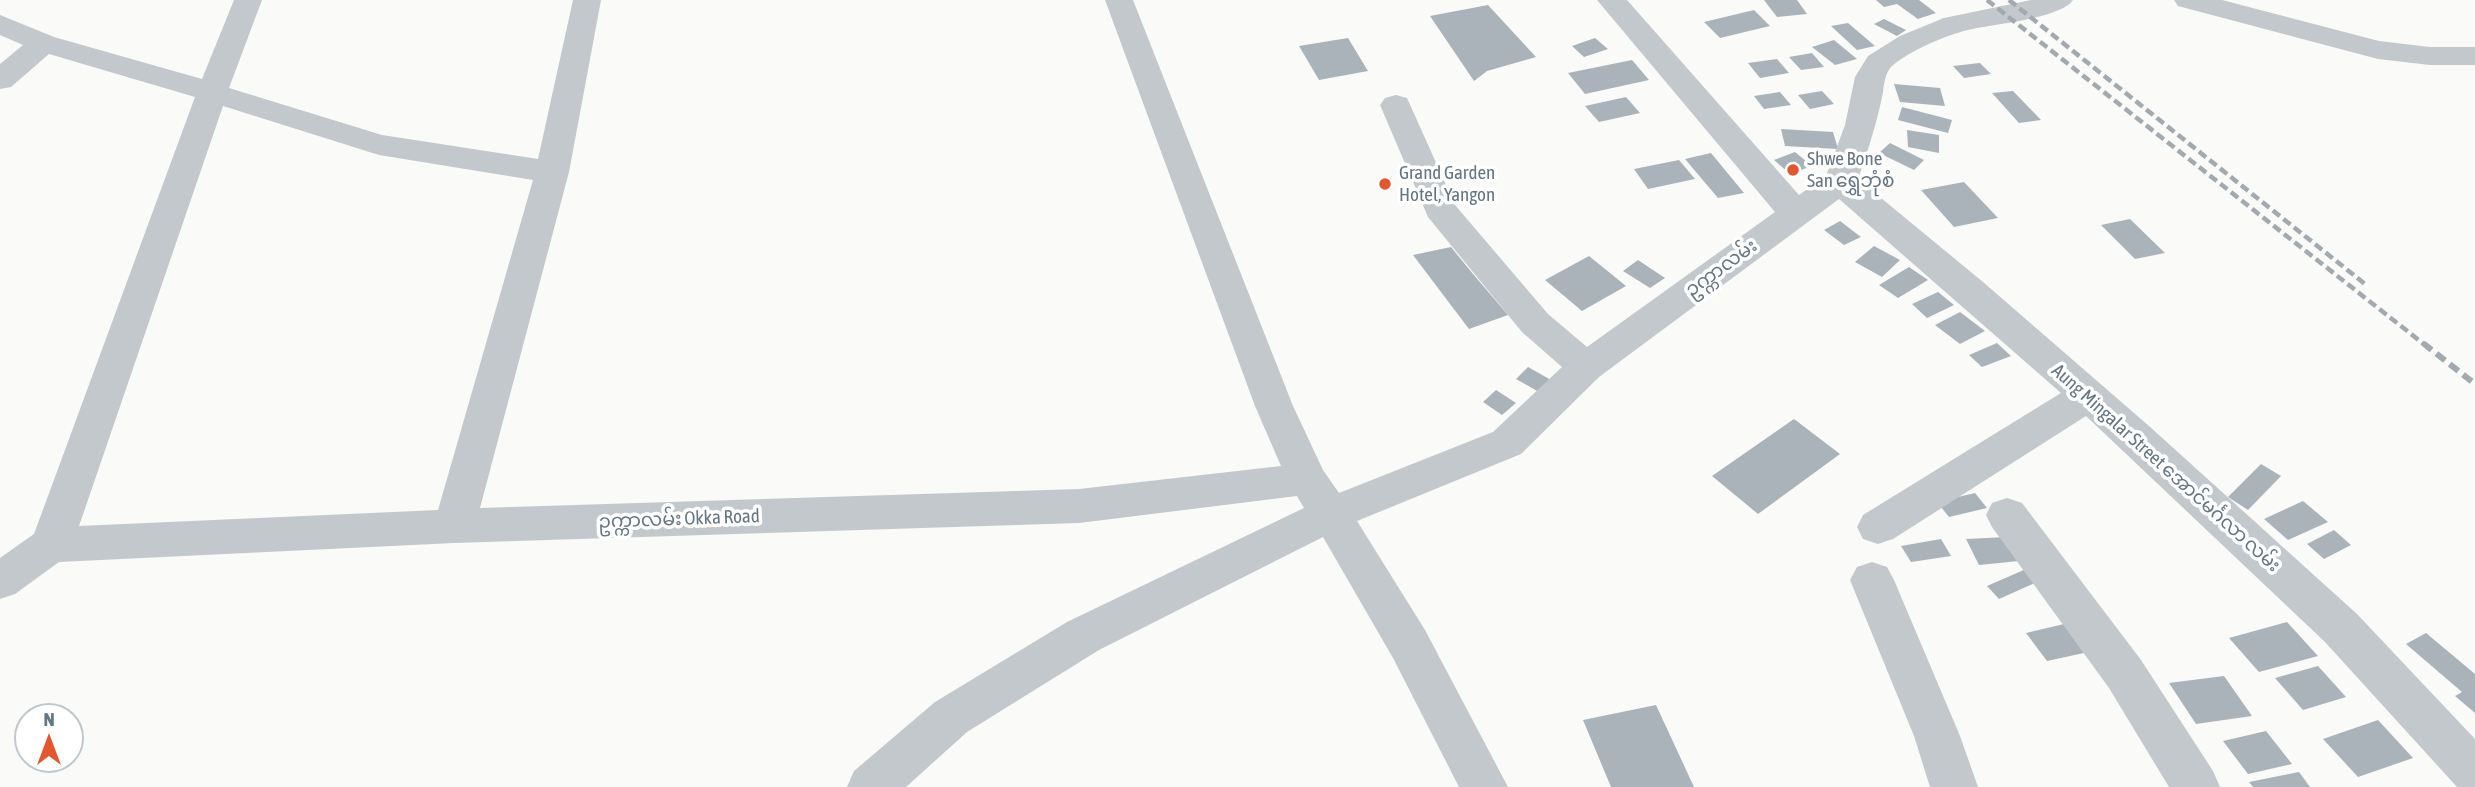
<!DOCTYPE html>
<html>
<head>
<meta charset="utf-8">
<style>
	body { margin:0 }
	#map { position:relative; width:2475px; height:787px; overflow:hidden; background:#fafaf8; font-family:"Asap Condensed",sans-serif }
	canvas { display:block }
	.north { position:absolute; left:14px; top:703px; width:70px; height:70px; box-sizing:border-box; background:#fff; border:2px solid #c1c8cd; border-radius:50%; rotate:0deg; font-size:19px; font-weight:700; line-height:28px; text-align:center; color:#657683 }
	.north::after { content:''; display:block; margin:auto; width:24px; height:32px; background:#e4572e; clip-path:polygon(50% 0,100% 100%,50% 72%,0 100%) }
</style>
</head>
<body>
<div id="map">
<canvas width="2475" height="787"></canvas>
<div class="north">N</div>
</div>
<script>
const ctx = document.querySelector('canvas').getContext('2d');
ctx.lineJoin = 'round';
function paint(path, color) { ctx.fillStyle = color; ctx.fill(path, 'evenodd'); }
function trace(path, color, width, dash) { ctx.strokeStyle = color; ctx.lineWidth = width; ctx.lineCap = dash ? 'butt' : 'round'; ctx.setLineDash(dash || []); ctx.stroke(path); }
function write(font, color, halo, rows, align = 'center') {
  ctx.font = font + ' "Asap Condensed","Noto Sans Myanmar",sans-serif'; ctx.lineWidth = 7; ctx.setLineDash([]); ctx.textBaseline = 'middle'; ctx.strokeStyle = halo; ctx.fillStyle = color; for (const [text, x, y, turn = 0] of rows) {
    ctx.save(); ctx.translate(x, y); ctx.rotate((+turn || 0) * Math.PI / 180); ctx.textAlign = isNaN(turn) ? turn : align; if (halo) ctx.strokeText(text, 0, 0); ctx.fillText(text, 0, 0); ctx.restore();
  }
}
const building = new Path2D(`
	M 1764,0 L 1797,0 L 1807,14 L 1777,17 Z
	M 1876,0 L 1919,0 L 1936,13 L 1918,19 L 1897,4 L 1884,7 Z
	M 1488,5 L 1536,57 L 1487,71 L 1474,81 L 1430,16 Z
	M 1754,10 L 1770,26 L 1720,38 L 1704,22 Z
	M 1884,19 L 1906,30 L 1897,36 L 1874,24 Z
	M 1848,23 L 1875,46 L 1857,50 L 1831,26 Z
	M 1348,38 L 1368,71 L 1319,80 L 1299,46 Z
	M 1595,38 L 1608,49 L 1584,57 L 1572,46 Z
	M 1834,40 L 1857,59 L 1835,65 L 1812,47 Z
	M 1812,53 L 1824,67 L 1801,70 L 1789,57 Z
	M 1777,59 L 1789,73 L 1760,78 L 1748,63 Z
	M 1632,60 L 1649,80 L 1585,94 L 1568,73 Z
	M 1980,63 L 1991,74 L 1964,78 L 1953,66 Z
	M 1894,84 L 1940,88 L 1945,106 L 1900,102 Z
	M 1822,91 L 1834,104 L 1810,109 L 1798,95 Z
	M 2013,91 L 2041,120 L 2019,123 L 1992,93 Z
	M 1780,92 L 1791,105 L 1764,109 L 1754,96 Z
	M 1626,97 L 1640,113 L 1599,122 L 1585,106 Z
	M 1902,107 L 1952,120 L 1948,133 L 1898,120 Z
	M 1781,129 L 1833,132 L 1838,149 L 1785,146 Z
	M 1907,130 L 1939,135 L 1939,153 L 1908,147 Z
	M 1890,143 L 1924,160 L 1914,170 L 1879,153 Z
	M 1795,152 L 1812,166 L 1790,174 L 1774,160 Z
	M 1711,153 L 1744,193 L 1718,198 L 1685,159 Z
	M 1679,160 L 1695,179 L 1648,189 L 1634,169 Z
	M 1964,182 L 1998,218 L 1954,227 L 1921,190 Z
	M 2130,219 L 2165,253 L 2135,259 L 2101,225 Z
	M 1840,221 L 1861,237 L 1844,245 L 1824,230 Z
	M 1874,246 L 1900,260 L 1882,277 L 1855,262 Z
	M 1451,247 L 1473,274 L 1508,315 L 1469,329 L 1413,255 Z
	M 1589,256 L 1626,286 L 1582,311 L 1545,280 Z
	M 1638,260 L 1665,278 L 1650,288 L 1623,271 Z
	M 1909,267 L 1928,280 L 1898,298 L 1879,285 Z
	M 1938,292 L 1954,305 L 1927,318 L 1912,304 Z
	M 1960,312 L 1985,331 L 1960,344 L 1935,325 Z
	M 1997,343 L 2011,356 L 1982,367 L 1969,355 Z
	M 1528,367 L 1551,380 L 1539,392 L 1516,379 Z
	M 1496,390 L 1516,403 L 1502,415 L 1483,402 Z
	M 1794,419 L 1840,454 L 1758,514 L 1712,476 Z
	M 2261,464 L 2281,476 L 2248,510 L 2228,497 Z
	M 1975,493 L 1987,508 L 1949,517 L 1937,502 Z
	M 2303,501 L 2328,522 L 2288,540 L 2264,519 Z
	M 2334,530 L 2351,545 L 2324,559 L 2307,544 Z
	M 2006,537 L 2019,561 L 1979,565 L 1966,539 Z
	M 1941,539 L 1951,556 L 1911,562 L 1901,546 Z
	M 2026,569 L 2037,582 L 1999,599 L 1987,586 Z
	M 2287,622 L 2318,656 L 2259,672 L 2229,638 Z
	M 2064,624 L 2084,653 L 2047,661 L 2026,633 Z
	M 2426,633 L 2475,674 L 2475,713 L 2455,696 L 2462,692 L 2406,644 Z
	M 2318,666 L 2346,697 L 2303,710 L 2275,678 Z
	M 2224,676 L 2252,716 L 2196,724 L 2169,683 Z
	M 1656,705 L 1694,787 L 1611,787 L 1583,720 Z
	M 2378,720 L 2413,758 L 2358,777 L 2323,739 Z
	M 2266,731 L 2292,764 L 2248,774 L 2223,741 Z
	M 2299,772 L 2310,787 L 2253,787 L 2249,782 Z`);
const minor = new Path2D(`
	M 234,0 L 262,0 L 229,88 L 382,135 L 538,159 L 573,0 L 601,0 L 569,172 L 480,508 L 1079,489 L 1281,466 L 1255,406 L 1105,0 L 1133,0 L 1293,406 L 1323,470 L 1339,493 L 1493,432 L 1562,367 L 1522,332 L 1428,217 L 1380,105 L 1385,98 L 1396,95 L 1407,98 L 1455,205 L 1548,314 L 1587,347 L 1775,212 L 1597,0 L 1627,0 L 1799,195 L 1826,176 L 1845,125 L 1855,77 L 1868,56 L 1900,36 L 1944,18 L 2031,0 L 2073,0 C 2060,19 1992,24 1968,30 C 1946,35 1907,52 1891,67 C 1885,74 1884,84 1883,92 C 1877,123 1868,150 1858,179 L 1983,282 L 2149,426 L 2357,614 L 2475,739 L 2475,787 L 2457,787 L 2325,642 L 2086,416 L 1893,539 L 1878,544 L 1863,539 L 1857,527 L 1863,515 L 2061,393 L 1839,199 L 1599,377 L 1521,454 L 1357,521 L 1425,630 L 1508,787 L 1459,787 L 1393,658 L 1323,537 L 1099,650 L 967,732 L 906,787 L 847,787 L 854,771 L 935,702 L 1067,622 L 1304,508 L 1297,496 L 1079,523 L 454,543 L 59,562 L 15,594 L 0,599 L 0,558 L 34,534 L 195,97 L 49,54 L 11,87 L 0,89 L 0,64 L 23,45 L 0,35 L 0,15 L 54,37 L 202,79 ZM 223,106 L 379,155 L 533,180 L 438,510 L 79,526 Z
	M 2174,0 L 2222,0 L 2379,41 L 2430,47 L 2475,47 L 2475,65 L 2430,65 L 2378,59 L 2178,6 Z
	M 2007,498 L 2022,503 L 2141,660 L 2213,771 L 2220,787 L 2169,787 L 2109,688 L 1992,527 L 1986,515 L 1992,503 Z
	M 1872,562 L 1887,567 L 1894,580 L 1960,736 L 1978,787 L 1930,787 L 1914,736 L 1850,580 L 1857,567 Z`);
const railFar1 = new Path2D(`
	M 1987,0 L 2425,345
	M 2009,0 L 2365,284`);
const rail = new Path2D(`
	M 2423,343 L 2475,384`);
const markers = [
	[1793,170,7,"#e4572e"],
	[1385,184,7,"#e4572e"]
];
const poiNames = [
	["Shwe Bone",1807,159],
	["San ရွှေဘုံစံ",1807,181],
	["Grand Garden",1399,173],
	["Hotel, Yangon",1399,195]
];
const streetNames = [
	["ဥက္ကာလမ်း",1721,268,-36],
	["Aung Mingalar Street အောင်မင်္ဂလာ လမ်း",2166,468,42],
	["ဥက္ကာလမ်း Okka Road",679,519,-2]
];
paint(building, '#aab3b9');
paint(minor, '#c3c8cc');
trace(railFar1, '#a2aab0', 4.5, [9, 4.5]);
trace(rail, '#a2aab0', 6, [11, 6]);
for (const [x, y, r, color] of markers) { const dot = new Path2D(); dot.arc(x, y, r, 0, 2 * Math.PI); ctx.fillStyle = color; ctx.fill(dot); trace(dot, '#fff', 2.5); }
write('19px', '#657683', '#fff', poiNames, 'left');
write('19px', '#657683', '#fff', streetNames);
</script>
</body>
</html>
